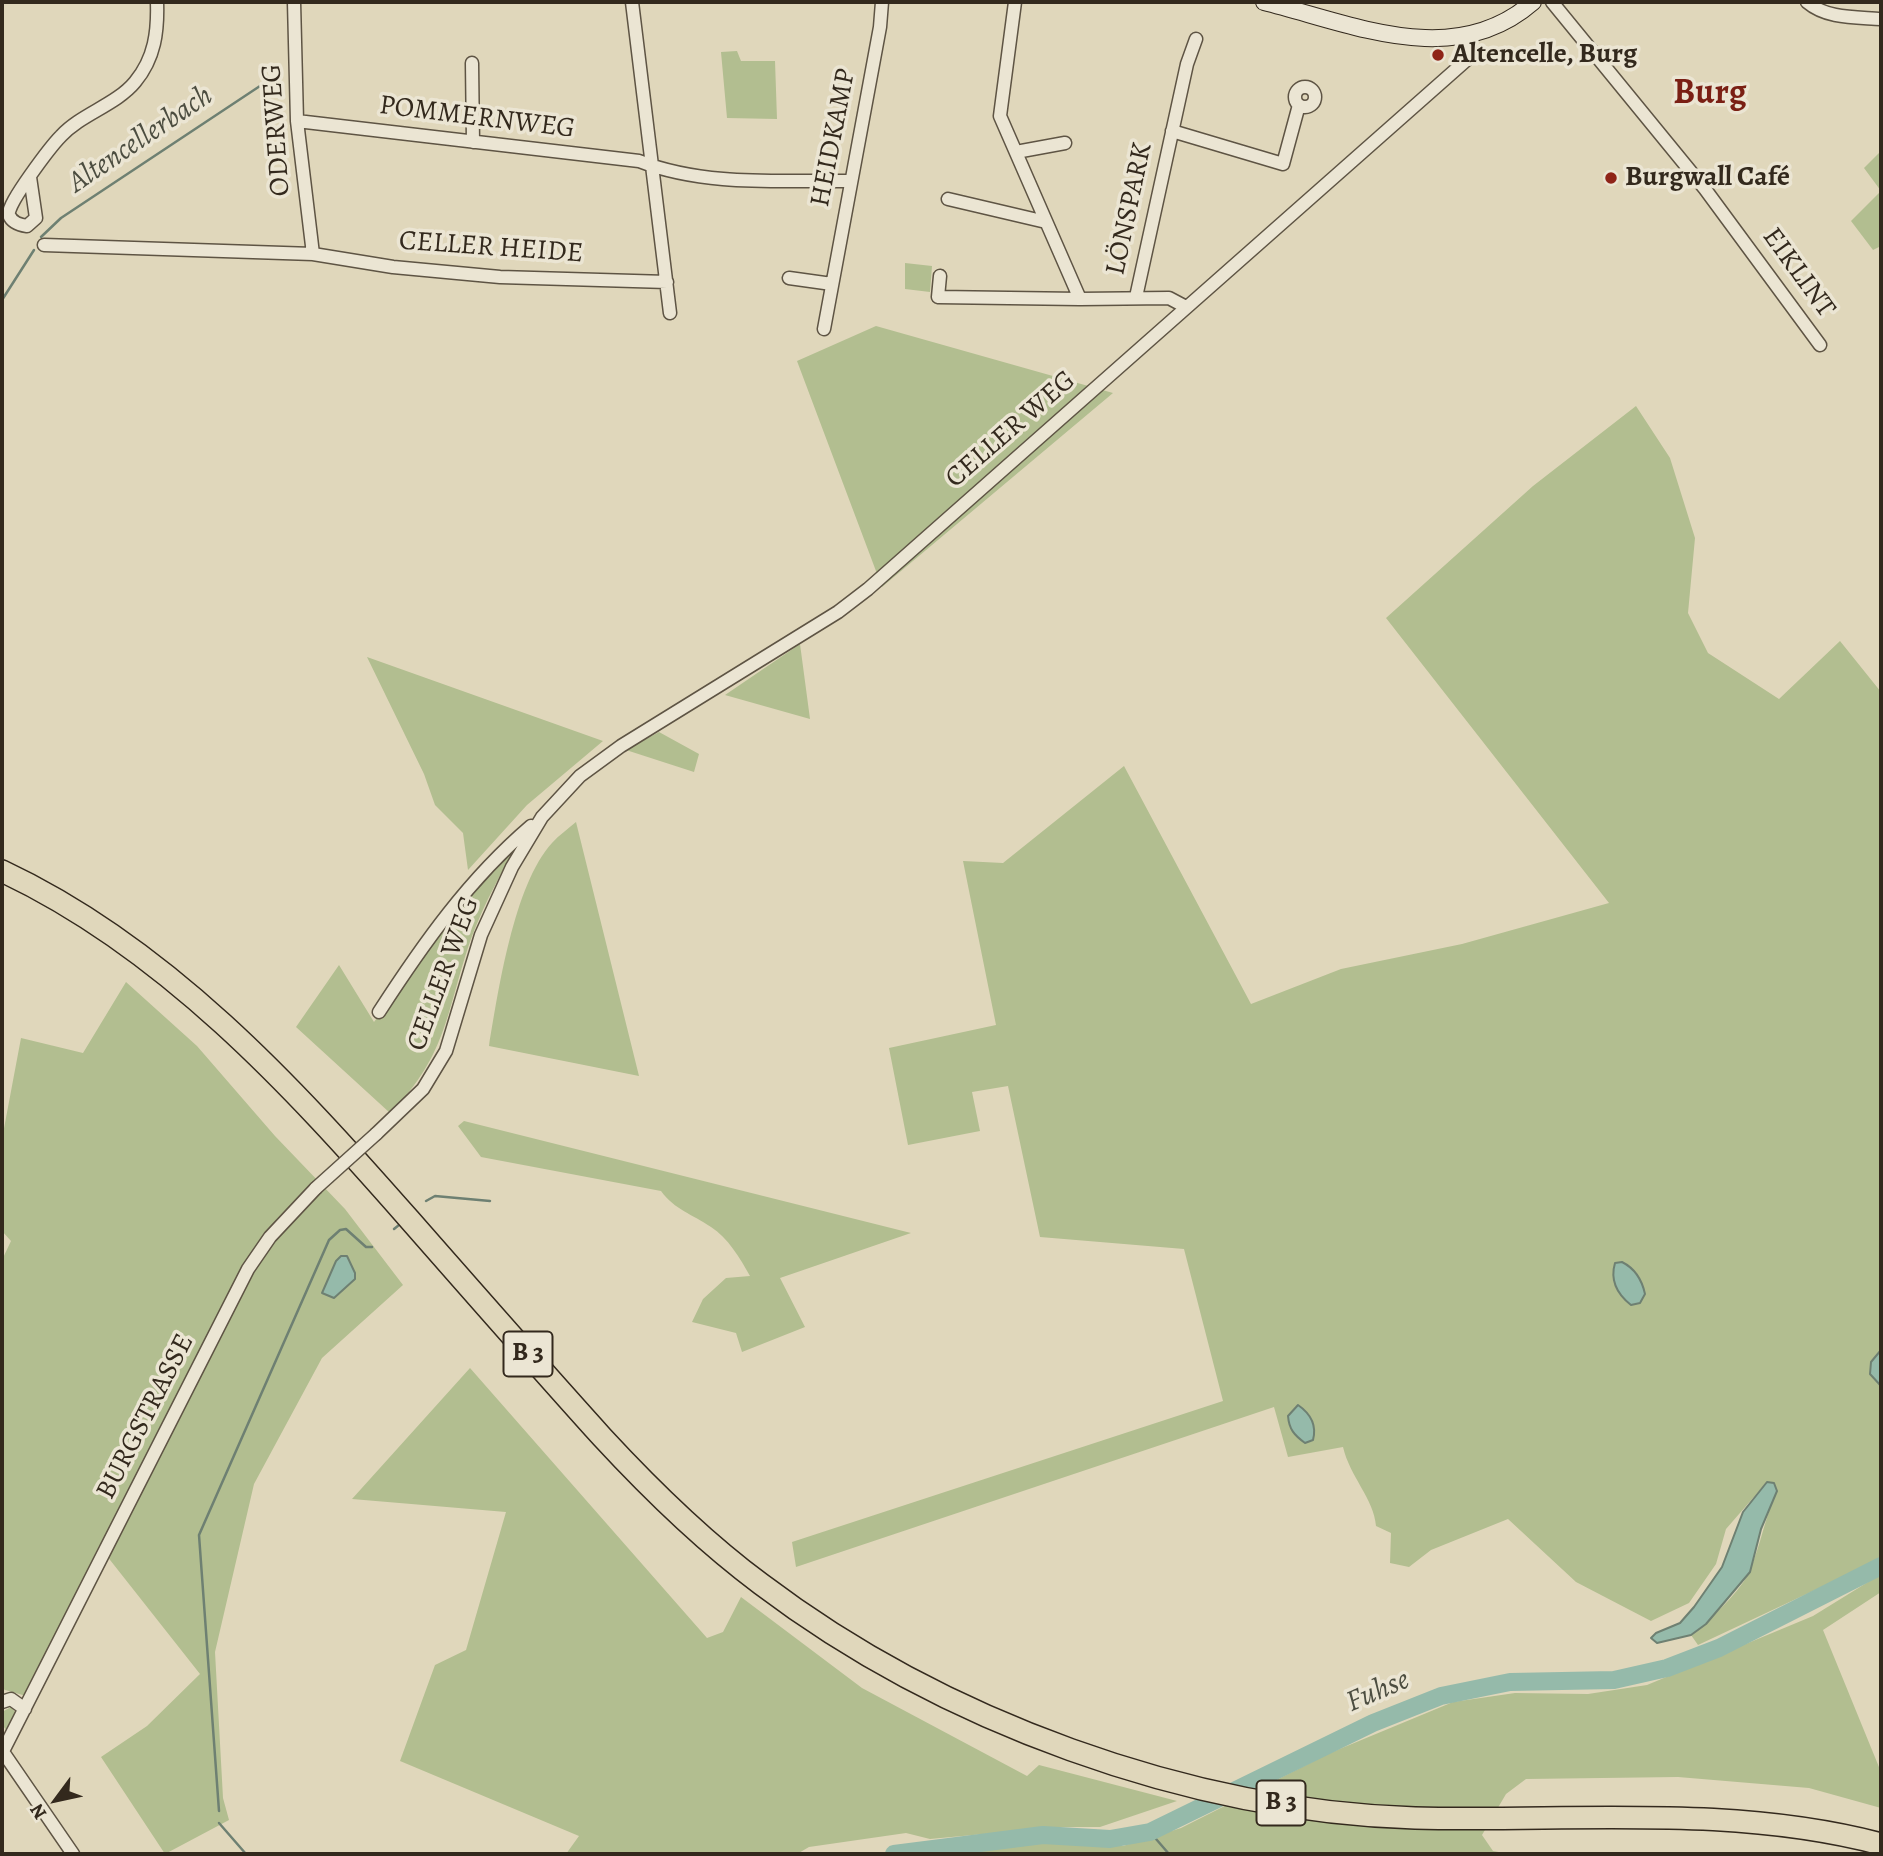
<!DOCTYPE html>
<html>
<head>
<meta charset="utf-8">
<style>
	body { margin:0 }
	#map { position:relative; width:1883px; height:1856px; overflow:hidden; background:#e0d7bb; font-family:Alegreya,serif }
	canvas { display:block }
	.frame { position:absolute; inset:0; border:4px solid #33291d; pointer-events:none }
	.north { position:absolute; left:21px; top:1765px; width:70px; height:70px; -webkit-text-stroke:5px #ebe5d3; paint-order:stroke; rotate:237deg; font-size:19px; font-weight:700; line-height:28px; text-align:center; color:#33291d }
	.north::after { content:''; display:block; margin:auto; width:24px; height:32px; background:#33291d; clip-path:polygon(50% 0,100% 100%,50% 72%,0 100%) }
</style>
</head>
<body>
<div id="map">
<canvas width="1883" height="1856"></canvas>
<div class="frame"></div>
<div class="north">N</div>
</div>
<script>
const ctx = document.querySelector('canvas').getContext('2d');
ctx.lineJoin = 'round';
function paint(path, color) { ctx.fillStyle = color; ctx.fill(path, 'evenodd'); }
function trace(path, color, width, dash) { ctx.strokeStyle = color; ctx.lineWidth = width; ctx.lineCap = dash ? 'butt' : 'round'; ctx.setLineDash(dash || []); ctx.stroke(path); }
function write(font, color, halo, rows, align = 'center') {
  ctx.font = font + ' Alegreya,serif'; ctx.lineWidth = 7; ctx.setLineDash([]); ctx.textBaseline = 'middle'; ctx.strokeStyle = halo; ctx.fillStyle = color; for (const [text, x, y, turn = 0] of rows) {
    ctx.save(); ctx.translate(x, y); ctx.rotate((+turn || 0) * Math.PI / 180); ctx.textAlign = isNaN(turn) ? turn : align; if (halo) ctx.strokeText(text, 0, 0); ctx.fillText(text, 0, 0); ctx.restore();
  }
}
const green = new Path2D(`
	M 737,51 L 741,61 L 775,61 L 777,119 L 727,118 L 721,52 Z
	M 1881,151 L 1881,191 L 1864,168 Z
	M 1881,191 L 1881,246 L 1873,250 L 1851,221 Z
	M 905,263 L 932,266 L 930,292 L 905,289 Z
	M 876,326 L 1113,393 L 882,587 L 797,361 Z
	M 1636,406 L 1670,458 L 1695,538 L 1688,613 L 1708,653 L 1779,699 L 1840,641 L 1881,692 L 1881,1559 L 1698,1645 L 1691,1635 C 1708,1622 1743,1589 1750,1570 C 1761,1544 1765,1517 1777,1491 L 1774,1483 L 1766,1483 L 1726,1529 L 1716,1564 L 1689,1603 L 1651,1621 L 1576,1582 L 1508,1519 L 1431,1550 L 1409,1567 L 1390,1563 L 1391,1533 L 1376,1526 C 1374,1499 1350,1477 1343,1447 L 1288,1457 L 1274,1407 L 796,1567 L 792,1542 L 1223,1401 L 1184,1249 L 1040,1237 L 1008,1086 L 972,1092 L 980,1131 L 908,1145 L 889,1048 L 996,1025 L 963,861 L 1003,863 L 1124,766 L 1251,1004 L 1341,969 L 1462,944 L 1609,903 L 1386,618 L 1533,486 Z
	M 800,644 L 810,719 L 725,695 Z
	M 367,657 L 603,741 L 527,805 L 468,870 L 463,833 L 435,805 L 424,774 Z
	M 659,732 L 699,754 L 694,772 L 626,750 Z
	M 576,822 L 639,1076 L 489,1046 C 498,992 514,884 552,843 C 559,835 568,829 576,822 Z
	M 520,840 C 502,871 485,902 472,936 C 446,1009 449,1054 390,1113 L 296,1027 L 339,965 L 374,1022 L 454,911 Z
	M 126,982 L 197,1046 L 275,1136 L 345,1209 L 403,1285 L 322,1358 L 254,1484 L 215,1652 L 223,1798 L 229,1820 L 165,1854 L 101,1757 L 147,1726 L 200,1674 L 99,1546 L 26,1696 L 2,1689 L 2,1260 L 11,1241 L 2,1231 L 2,1139 L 21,1038 L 83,1053 Z
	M 464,1121 L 911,1233 L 780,1278 L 805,1327 L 742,1352 L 736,1333 L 692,1322 L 703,1299 L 726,1278 L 750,1276 C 740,1258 728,1238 711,1227 C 692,1214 675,1210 661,1191 L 481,1157 L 458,1126 Z
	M 470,1368 L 707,1638 L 723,1632 L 741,1597 L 862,1688 L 1027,1776 L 1039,1765 L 1177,1801 L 1100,1827 L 1059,1827 L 930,1839 L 906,1833 L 809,1847 L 797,1854 L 566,1854 L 579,1836 L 400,1761 L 435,1665 L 466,1650 L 506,1512 L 352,1499 Z
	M 1881,1574 L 1881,1592 L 1823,1630 L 1881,1772 L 1881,1808 L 1809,1788 L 1678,1777 L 1526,1779 L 1506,1794 L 1482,1835 L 1493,1851 L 1510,1854 L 953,1854 L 949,1850 L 1032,1841 L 1123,1846 L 1181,1828 L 1330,1753 L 1453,1702 L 1515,1693 L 1588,1694 L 1647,1685 L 1813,1616 Z
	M 11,1707 L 16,1713 L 9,1730 L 6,1730 L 2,1724 L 2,1712 Z`);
const water = new Path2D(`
	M 341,1256 L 347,1256 L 355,1273 L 355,1279 L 334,1298 L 322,1293 L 336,1261 Z
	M 1622,1262 C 1634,1268 1642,1280 1645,1294 L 1640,1303 L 1631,1305 C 1617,1294 1610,1280 1615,1263 Z
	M 1881,1350 L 1881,1386 L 1870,1374 L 1871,1362 Z
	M 1298,1405 C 1311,1414 1317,1425 1313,1440 L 1305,1443 C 1294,1435 1289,1429 1288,1416 Z
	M 1767,1482 L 1774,1483 L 1777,1491 L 1761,1529 L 1750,1572 L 1706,1624 L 1691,1635 L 1657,1643 L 1651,1638 L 1656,1633 L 1680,1623 L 1694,1607 L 1722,1567 L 1743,1512 Z`);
const stream = new Path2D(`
	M 41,237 L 61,218 L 266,82
	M 2,300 L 34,250
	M 426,1201 L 435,1196 L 490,1201
	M 394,1229 L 399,1225
	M 219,1811 L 199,1535 L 329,1240 L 340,1230 L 346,1229 L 366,1247 L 372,1247
	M 219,1823 L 246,1854
	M 1150,1832 L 1169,1854`);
const river = new Path2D(`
	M 894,1854 L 1043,1835 L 1110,1839 L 1150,1832 L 1373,1723 L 1441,1696 L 1510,1682 L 1614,1680 L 1667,1668 L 1719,1648 L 1881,1566`);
const street = new Path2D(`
	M 294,2 L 297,121 L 313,254
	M 632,2 L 670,313
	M 1015,2 L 1000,116 L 1080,299 L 1169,298 L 1186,307
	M 1552,2 L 1705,189 L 1820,345
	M 1807,2 C 1827,19 1855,17 1881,19
	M 472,63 L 473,142
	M1295 97a10 10 0 1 1 20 0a10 10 0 1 1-20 0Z
	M 297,121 L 639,161 C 706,187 781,180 851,181
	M 1172,131 L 1283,164 L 1299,105
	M 1016,152 L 1065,143
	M 30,177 L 36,218 L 27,226 C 20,225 12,223 9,215 C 5,206 52,145 61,136 C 81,114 116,105 135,82 C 155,58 158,31 157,2
	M 948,199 L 1046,222
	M 44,245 L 313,254 L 393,267 L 500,277 L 667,282
	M 940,276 L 938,297 L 1080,299
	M 789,278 L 832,284
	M 1136,297 L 1187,64 L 1196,39
	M 824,329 L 880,27 L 882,2
	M 379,1012 C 423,944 469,879 531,826
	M 376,1134 L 423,1089 L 446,1051 L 481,935 L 512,867 L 542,817 L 580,776 L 621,746 L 838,612 L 868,589 L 1470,57 L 1467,37
	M 2,1702 L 11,1699 L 25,1709
	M 2,1744 L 3,1752 L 73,1854
	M 2,1753 L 248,1269 L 270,1237 L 316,1188`);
const secondary = new Path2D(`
	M 1264,2 C 1353,24 1454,71 1533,2`);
const highway = new Path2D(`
	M 2,871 C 166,948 292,1086 409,1219 C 473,1292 537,1365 602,1437 C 651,1490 703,1541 761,1584 C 942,1721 1188,1811 1415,1818 C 1570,1822 1729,1804 1881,1844`);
const streetBridge = new Path2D(`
	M 316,1188 L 376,1134`);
const markers = [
	[1438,55,7,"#8f2418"],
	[1611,178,7,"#8f2418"]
];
const shields = [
	[528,1354,49],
	[1281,1803,49]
];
const shieldNames = [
	["B 3",528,1354],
	["B 3",1281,1803]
];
const poiNames = [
	["Altencelle, Burg",1452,55],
	["Burgwall Café",1625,178]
];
const streetNames = [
	["POMMERNWEG",477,118,7],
	["ODERWEG",277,130,-94],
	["HEIDKAMP",834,138,-79],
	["LÖNSPARK",1130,209,-78],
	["CELLER HEIDE",491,248,4],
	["EIKLINT",1798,273,54],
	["CELLER WEG",1011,430,-41],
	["CELLER WEG",444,974,-70],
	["BURGSTRASSE",146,1417,-63]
];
const waterNames = [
	["Altencellerbach",141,140,-34],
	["Fuhse",1378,1692,-23]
];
const districtNames = [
	["Burg",1710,94]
];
paint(green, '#b2be90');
paint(water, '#95baaa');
trace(water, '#6e8072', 2);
trace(stream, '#6e8072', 2.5);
trace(river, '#95baaa', 18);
trace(street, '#5e5444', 15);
trace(secondary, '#33291d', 18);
trace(highway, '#33291d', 24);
trace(street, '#ebe5d3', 12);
trace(secondary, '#ebe5d3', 16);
trace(highway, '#e0d7bb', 21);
trace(streetBridge, '#5e5444', 15, []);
trace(streetBridge, '#ebe5d3', 12);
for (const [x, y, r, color] of markers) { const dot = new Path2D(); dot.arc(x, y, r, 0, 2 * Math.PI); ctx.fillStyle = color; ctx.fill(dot); trace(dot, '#ebe5d3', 2.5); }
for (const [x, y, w] of shields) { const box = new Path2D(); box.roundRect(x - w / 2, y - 22.5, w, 45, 5); ctx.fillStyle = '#ebe5d3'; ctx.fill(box); trace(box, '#33291d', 2); }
write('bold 26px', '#33291d', null, shieldNames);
write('bold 28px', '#33291d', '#ebe5d3', poiNames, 'left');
write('28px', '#33291d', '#ebe5d3', streetNames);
write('italic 30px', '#4c4d40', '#ebe5d3', waterNames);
write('bold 35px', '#7a1f14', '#ebe5d3', districtNames);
</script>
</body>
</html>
